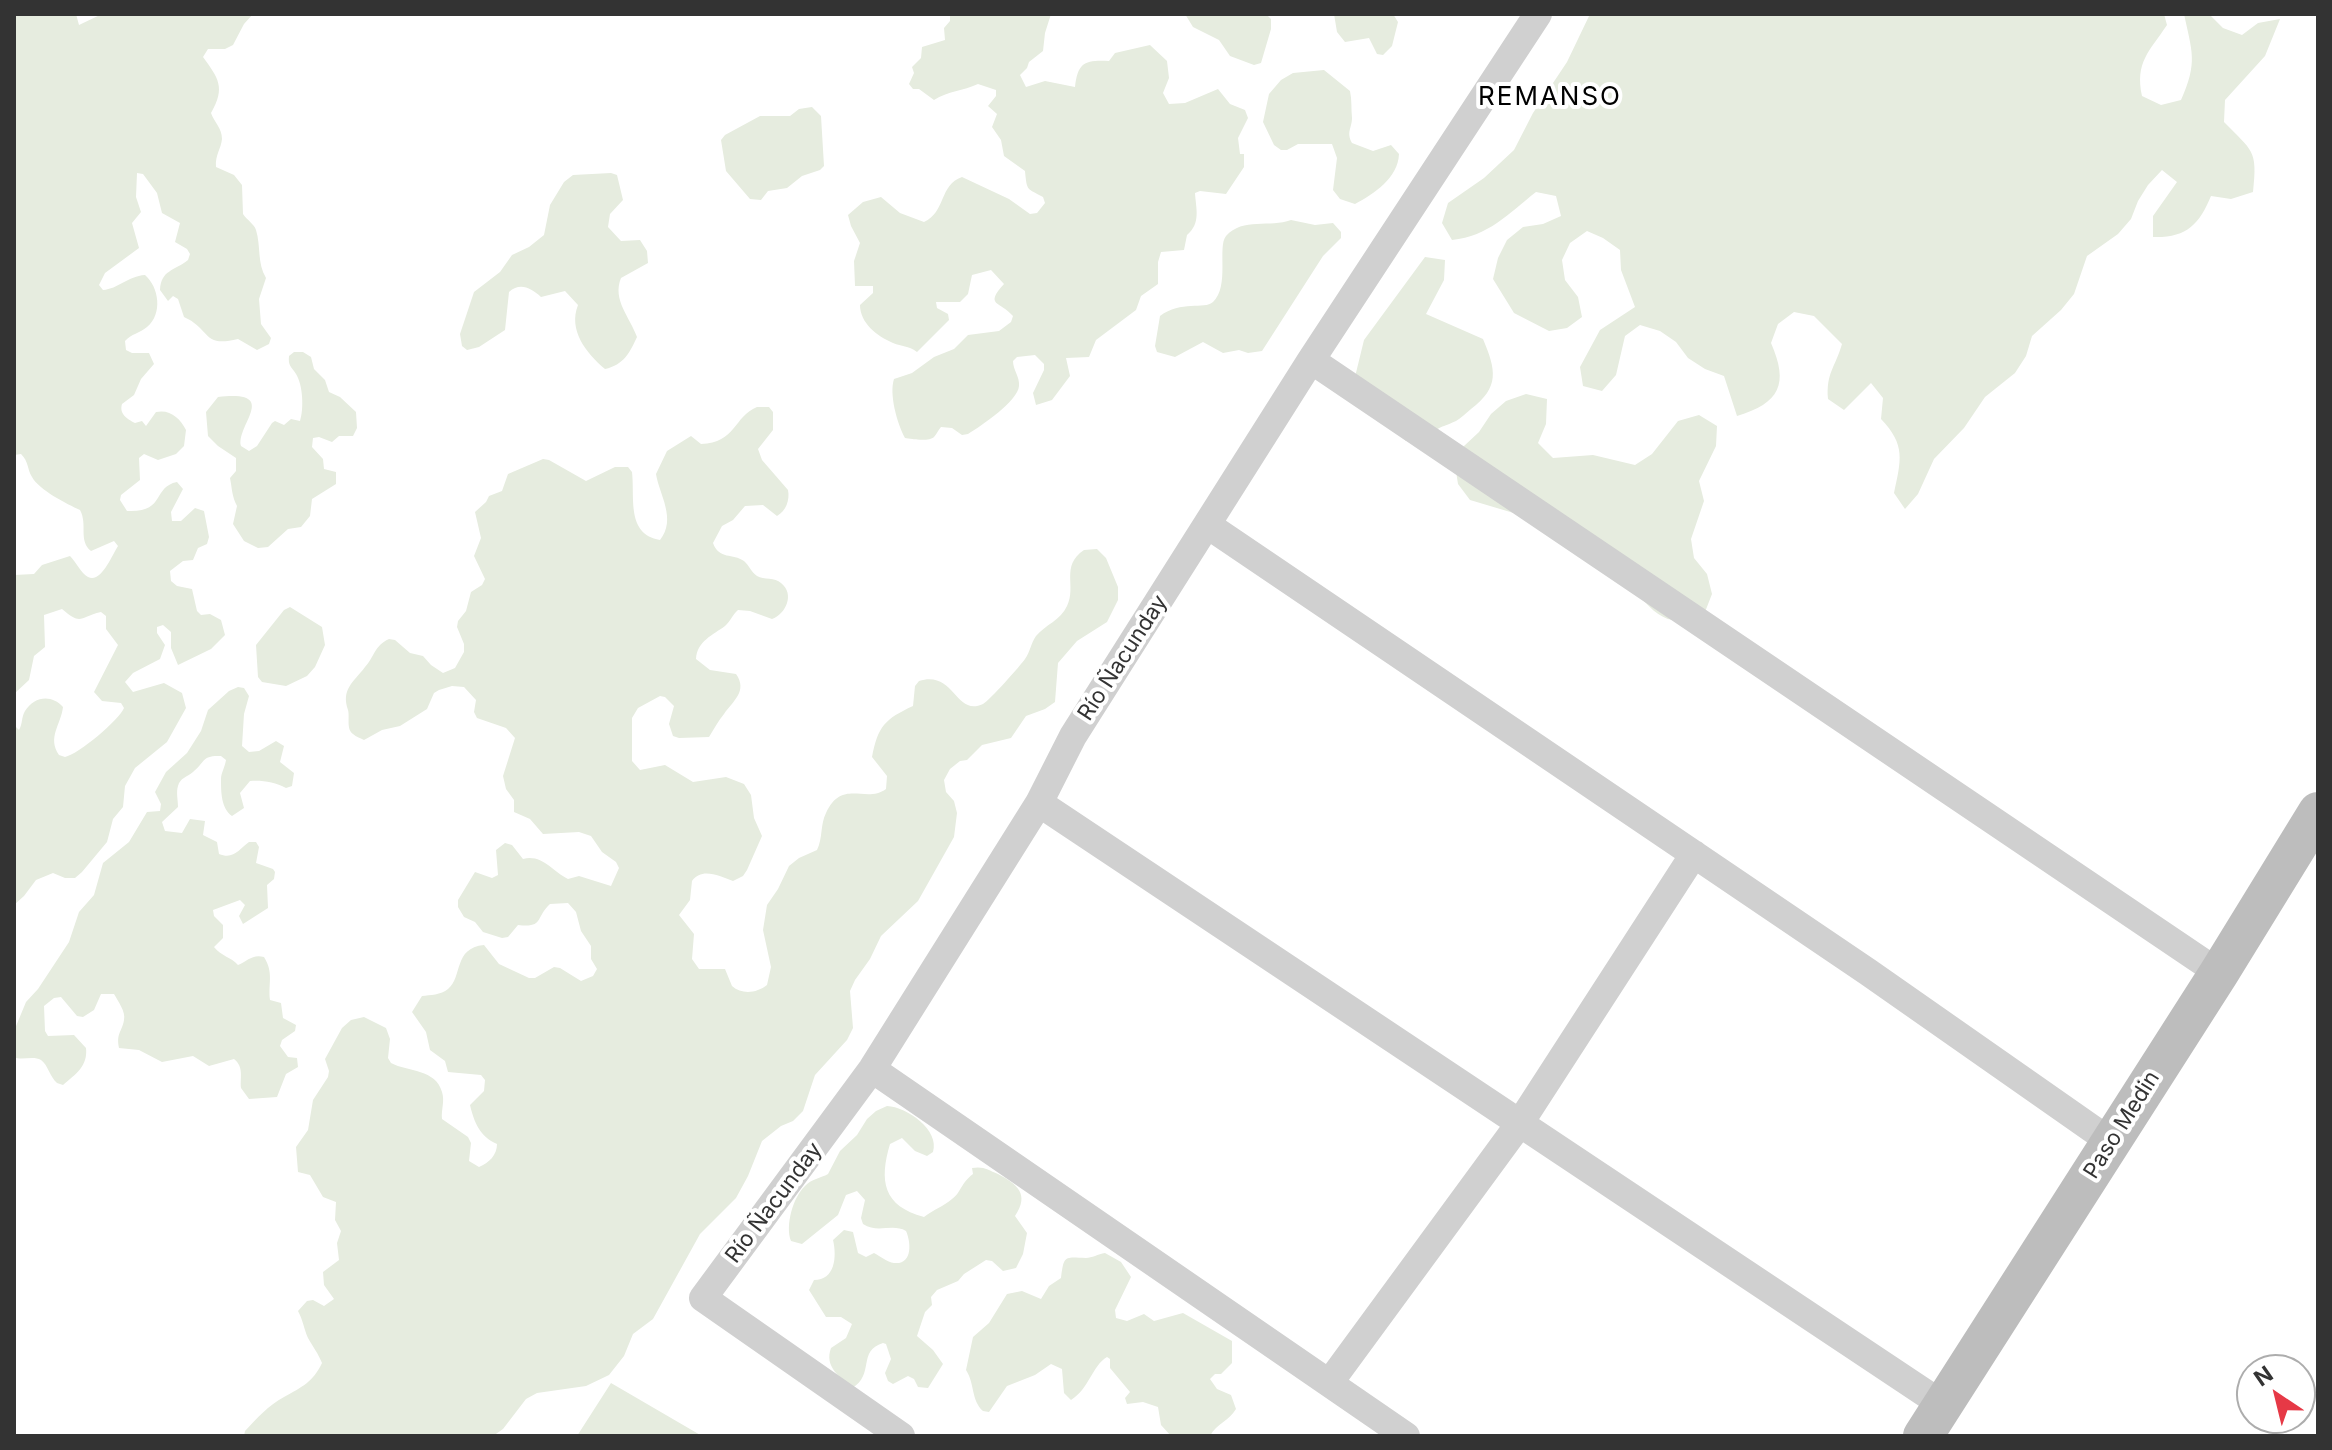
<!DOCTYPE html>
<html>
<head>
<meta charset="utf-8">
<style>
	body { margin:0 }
	#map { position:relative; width:2332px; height:1450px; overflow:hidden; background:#fff; font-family:Inter,sans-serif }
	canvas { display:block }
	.frame { position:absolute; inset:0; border:16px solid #333; pointer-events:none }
	.north { position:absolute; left:2236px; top:1354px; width:80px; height:80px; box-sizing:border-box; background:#fff; border:2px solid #adadad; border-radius:50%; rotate:325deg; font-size:22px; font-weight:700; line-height:32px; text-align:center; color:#333 }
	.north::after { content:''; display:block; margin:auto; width:28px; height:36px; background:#e63946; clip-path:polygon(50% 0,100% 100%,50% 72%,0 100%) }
</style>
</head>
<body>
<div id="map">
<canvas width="2332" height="1450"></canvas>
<div class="frame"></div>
<div class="north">N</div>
</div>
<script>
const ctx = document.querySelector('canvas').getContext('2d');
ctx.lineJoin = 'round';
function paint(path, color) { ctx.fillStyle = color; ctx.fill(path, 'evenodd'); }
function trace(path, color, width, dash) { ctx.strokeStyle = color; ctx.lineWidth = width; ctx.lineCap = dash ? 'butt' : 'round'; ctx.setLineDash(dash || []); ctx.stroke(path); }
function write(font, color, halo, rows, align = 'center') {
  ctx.font = font + ' Inter,sans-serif'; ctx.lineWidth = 8; ctx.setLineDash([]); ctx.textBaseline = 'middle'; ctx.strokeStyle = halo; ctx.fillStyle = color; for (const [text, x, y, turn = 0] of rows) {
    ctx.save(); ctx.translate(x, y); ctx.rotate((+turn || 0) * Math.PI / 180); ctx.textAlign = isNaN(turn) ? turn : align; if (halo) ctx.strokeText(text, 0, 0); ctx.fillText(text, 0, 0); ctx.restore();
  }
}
const green = new Path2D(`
	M 14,14 L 76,14 L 79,25 L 102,14 L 253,14 L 244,24 L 233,45 L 225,49 L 208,49 L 203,57 C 218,78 226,87 211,113 C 214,122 222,128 222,139 C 221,149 215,155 216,167 L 234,175 L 242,185 L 243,214 C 247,220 254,224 256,230 C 261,246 257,263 266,278 L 259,299 L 261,324 L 271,338 L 269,344 L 257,350 L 238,339 C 202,348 211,329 184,317 L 178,299 L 173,296 L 168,301 L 160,290 C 161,270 174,271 188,260 L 190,254 L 187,249 L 175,242 L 180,223 L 162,213 L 157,193 L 143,174 L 137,173 L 136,197 L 141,212 L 132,223 L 139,248 L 105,273 L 99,285 L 103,290 C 118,289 128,276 145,275 C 159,287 163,314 147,327 C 140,333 131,334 125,341 L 126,350 L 132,353 L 149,353 L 154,364 L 141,379 L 134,395 L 122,404 C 119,414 127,419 135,423 L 142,421 L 146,426 L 156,412 C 170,409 180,418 186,430 L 184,446 L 176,454 L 158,460 L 144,454 L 139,458 L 140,480 L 121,495 L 120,500 L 127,511 C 166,513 152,487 177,482 L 183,489 L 171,512 L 172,521 L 181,521 L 195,508 L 204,511 L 209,537 L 207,544 L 198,548 L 193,560 L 183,561 L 170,571 L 171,581 L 177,586 L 192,589 L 197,611 L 201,615 L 210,614 L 221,620 L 225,635 L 211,649 L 178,665 L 171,648 L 171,632 L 163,625 L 157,627 L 157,633 L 165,645 L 160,659 L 133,673 L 125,682 L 133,692 L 164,683 L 182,693 L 186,708 L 167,742 L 135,768 L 125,786 L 123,807 L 113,819 L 107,842 L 82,872 L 75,878 L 65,878 L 53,873 L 36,880 L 24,896 L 14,905 L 14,725 L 19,730 C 23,723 21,718 25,711 C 34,696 52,694 63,707 C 61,725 47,737 59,755 L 65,757 C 79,754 119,720 124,708 L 121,703 L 102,701 L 94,692 L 118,645 L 106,629 L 106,616 L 101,612 C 79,617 82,626 62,609 L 44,615 L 45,647 L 34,656 L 29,680 L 14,694 L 14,575 L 34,574 L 42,565 L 70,556 C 76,562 81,573 88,577 C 101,584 112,555 118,546 L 114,541 L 91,551 C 78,540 88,525 80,510 C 67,504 39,490 32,477 C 27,469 29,462 21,454 L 14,455 Z
	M 950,14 L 1051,14 L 1045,33 L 1043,51 L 1029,62 L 1027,68 L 1020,75 L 1026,87 L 1045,81 L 1075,87 C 1078,62 1085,60 1109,61 L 1115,53 L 1150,45 L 1167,61 L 1169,78 L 1163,93 L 1169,104 L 1185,103 L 1218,89 L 1230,104 L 1245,110 L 1248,118 L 1238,138 L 1240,154 L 1244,154 L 1244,167 L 1226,194 L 1200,191 L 1195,193 C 1196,209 1201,223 1187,235 L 1184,250 L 1161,252 L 1158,262 L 1158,284 L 1141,296 L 1136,310 L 1096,340 L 1089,357 L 1066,358 L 1070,376 L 1052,400 L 1036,405 L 1033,393 L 1044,370 L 1044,364 L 1035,355 L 1017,357 L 1013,361 C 1013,370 1020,377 1019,386 C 1018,401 981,426 968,434 L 962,435 L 952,428 L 941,427 C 938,430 937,434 934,437 C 929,442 911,439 905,438 C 897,423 889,394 894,379 L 912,373 L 934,357 L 954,349 L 968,335 L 999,331 L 1011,322 L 1013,316 C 1000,301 984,306 1004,284 L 991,270 L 972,275 L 968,294 L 960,302 L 936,302 L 937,308 L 948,314 L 949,320 L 917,352 C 908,345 902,347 893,343 C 877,336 860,323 860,305 L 873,293 L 873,286 L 855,286 L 854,261 L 860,243 L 851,226 L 848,215 L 863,202 L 881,197 L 900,213 L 924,222 C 946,212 939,185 962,177 L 1009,199 L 1030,214 L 1037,213 L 1045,203 L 1043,197 C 1027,188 1027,192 1025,171 L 1004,156 L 1001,140 L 992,127 L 997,114 L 988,106 L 996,96 L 996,90 L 978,84 C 963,91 948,91 934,100 L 919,89 L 913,89 L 909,84 L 914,73 L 912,67 L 921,58 L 922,47 L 945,40 L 944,28 L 950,21 Z
	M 1185,14 L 1266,14 L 1271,19 L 1271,29 L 1261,63 L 1254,65 L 1230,56 L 1219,40 L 1193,27 Z
	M 1334,14 L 1393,14 L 1398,22 L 1392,46 L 1383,55 L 1377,54 L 1369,38 L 1345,42 L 1337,32 Z
	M 1590,14 L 2164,14 L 2167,25 C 2149,52 2135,62 2142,96 L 2161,105 L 2181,100 C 2198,62 2192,52 2184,14 L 2209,14 L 2223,28 L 2242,35 L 2258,23 L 2280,19 L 2265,56 L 2225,100 L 2224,122 C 2252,151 2258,149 2253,192 L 2231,199 L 2211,196 C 2199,225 2186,238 2153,237 L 2153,216 L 2177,182 L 2162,170 L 2148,185 L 2138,201 L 2131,219 L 2118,234 L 2087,256 L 2074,294 L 2061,310 L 2032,336 L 2026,356 L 2015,373 L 1985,397 L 1964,428 L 1934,459 L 1918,494 L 1905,509 L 1894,493 C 1901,460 1906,445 1881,419 L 1883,398 L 1871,383 L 1844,410 L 1828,399 C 1826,373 1835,368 1842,344 L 1814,316 L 1794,312 L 1778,324 L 1771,343 C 1789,384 1780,403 1737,416 L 1724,376 L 1705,369 L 1688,358 L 1676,342 L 1660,331 L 1640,325 L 1625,336 L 1616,375 L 1602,391 L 1583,386 L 1580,367 L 1600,330 L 1635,307 L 1621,270 L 1620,250 L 1603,238 L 1587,231 L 1570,243 L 1562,260 L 1565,280 L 1578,297 L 1582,317 L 1567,328 L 1549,331 L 1514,313 L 1493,279 L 1498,258 L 1507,240 L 1523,227 L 1543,224 L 1561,216 L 1556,196 L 1536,192 C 1508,214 1489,236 1452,240 L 1442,223 L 1448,203 L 1484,178 L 1514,150 L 1533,113 L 1567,62 Z
	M 1324,70 L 1350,91 C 1352,100 1351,109 1352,118 C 1352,128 1346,132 1352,143 L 1373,151 L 1391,145 L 1399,154 C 1398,178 1374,194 1355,204 L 1340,199 L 1333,190 L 1337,158 L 1332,144 L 1298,144 L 1287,150 L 1281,150 L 1274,145 L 1263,122 L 1269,94 L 1281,80 L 1293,73 Z
	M 812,107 L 821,116 L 824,166 L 820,170 L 802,176 L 787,188 L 768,191 L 761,200 L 750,199 L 726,171 L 721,140 L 725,135 L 760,116 L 790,116 L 799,109 Z
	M 611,173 L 617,175 L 623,200 L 610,214 L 608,227 L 621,241 L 640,240 L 647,251 L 648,263 L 621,278 C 612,300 630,317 637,337 C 630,352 624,365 605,369 C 586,353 568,330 578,305 L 565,291 L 541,297 C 531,288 520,282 509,292 L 505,330 L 479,347 L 467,350 L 462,346 L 460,334 L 474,292 L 500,272 L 512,255 L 529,247 L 544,235 L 550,205 L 564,182 L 573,175 Z
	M 1291,220 L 1315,225 L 1333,223 L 1341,232 L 1341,238 L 1323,256 L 1262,351 L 1248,353 L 1239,350 L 1223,353 L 1203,342 L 1175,357 L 1157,352 L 1155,346 L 1160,316 C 1181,300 1204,310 1213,302 C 1230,286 1217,247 1226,236 C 1243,217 1270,228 1291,220 Z
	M 1425,257 L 1445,260 L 1444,280 L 1426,314 L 1483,339 C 1496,370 1500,387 1471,409 C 1466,413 1461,418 1456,421 C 1439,429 1439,425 1425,440 L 1406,441 L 1375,415 L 1354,381 L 1364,340 Z
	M 294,352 L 303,352 L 311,357 L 314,369 L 325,380 L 329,392 L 340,397 L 356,412 L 357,428 L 353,436 L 339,436 L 332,442 L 319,437 L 313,438 L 312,447 L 323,459 L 324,469 L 336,472 L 336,484 L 312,499 L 310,516 L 301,527 L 288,529 L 268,547 L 258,548 L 244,541 L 233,524 L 237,506 C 232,497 232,488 230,478 L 236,471 L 236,458 L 218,446 L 208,436 L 206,412 L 218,397 C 281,390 236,425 241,446 L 249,451 L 257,446 L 272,423 L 275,421 L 284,425 L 291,419 L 300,421 C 304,409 303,385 296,374 C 291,366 288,366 289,356 Z
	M 1526,394 L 1547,399 L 1546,424 L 1538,443 L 1553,458 L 1593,455 L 1635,465 L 1652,454 L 1678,421 L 1699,415 L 1717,426 L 1716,446 L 1699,481 L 1704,501 L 1691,539 L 1694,558 L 1707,574 L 1712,594 L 1705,612 C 1676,628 1660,621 1639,595 L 1527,517 L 1470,500 L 1458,484 L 1455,465 L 1464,446 L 1479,432 L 1491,414 L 1506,401 Z
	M 757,407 L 769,407 L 773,412 L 773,430 L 758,449 L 762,460 L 788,490 C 790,500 786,511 777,516 L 763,505 L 745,506 L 733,520 L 722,526 L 713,543 C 719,560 733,553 744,561 C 749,565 751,572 757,576 C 764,580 775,577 781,583 C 795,594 786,614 772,619 L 750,611 L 738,610 C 732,615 731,621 725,626 C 713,635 697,641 696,659 L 710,670 L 736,674 C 748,691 733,701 724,714 C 718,721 714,729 709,737 L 679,738 L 673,736 L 669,724 L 674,706 L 665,697 L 660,696 L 638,708 L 632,718 L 632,761 L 640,770 L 665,765 L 693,782 L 726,777 L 744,784 L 751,795 L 754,818 L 762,836 L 747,870 L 743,876 L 733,881 C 719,876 702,867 692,881 L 690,900 L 679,915 L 694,934 L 692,959 L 699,969 L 725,969 L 732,986 C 742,995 757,993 767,985 L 771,967 L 763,930 L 767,905 L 778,889 L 789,866 L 799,858 L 817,850 C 823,838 820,825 826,813 C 842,778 866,804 886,789 L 887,776 L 872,757 C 878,726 885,719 913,706 L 915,686 L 919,681 C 955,670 955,717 983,704 C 989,701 1021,665 1025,659 C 1030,652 1031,643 1036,636 C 1045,625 1061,620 1067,606 C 1077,586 1060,566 1084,550 L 1097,549 L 1106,558 L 1118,587 L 1118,600 L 1107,622 L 1077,641 L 1058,663 L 1055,702 L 1045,709 L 1026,716 L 1011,738 L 982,745 L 967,760 L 960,761 L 950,769 L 944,780 L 946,792 L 954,801 L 957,813 L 954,837 L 918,901 L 881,936 L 870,959 L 855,980 L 850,991 L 853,1028 L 847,1040 L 815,1075 L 803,1111 L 793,1121 L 781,1126 L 762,1141 L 748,1176 L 736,1198 L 700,1234 L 653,1319 L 633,1334 L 624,1356 L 609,1375 L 586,1386 L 537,1393 L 526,1399 L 503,1429 L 493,1436 L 244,1436 L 245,1431 C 256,1419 269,1405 284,1397 C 302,1387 313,1382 322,1363 C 318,1353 313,1347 308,1338 C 304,1329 303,1320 298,1311 L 307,1301 L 313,1300 L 324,1306 L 334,1299 L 324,1285 L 323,1272 L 339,1260 L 337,1243 L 341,1231 L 335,1220 L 336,1202 L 323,1197 L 310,1175 L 298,1172 L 296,1147 L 308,1130 L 313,1100 L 328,1077 L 329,1071 L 325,1059 L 342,1028 L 351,1020 L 364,1017 L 386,1028 L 390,1039 L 388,1058 L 391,1063 C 408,1072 436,1069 442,1092 C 445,1101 441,1110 442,1119 L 468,1137 L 471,1143 L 469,1161 L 479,1167 C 489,1163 497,1155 497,1144 C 480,1137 474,1122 470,1105 L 484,1091 L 485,1080 L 481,1075 L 448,1072 L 445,1061 L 430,1050 L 426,1032 L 412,1012 L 422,996 C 430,995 441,995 448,989 C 463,977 453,948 484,945 L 499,964 L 529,978 L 535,978 L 554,967 L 560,968 L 581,981 L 593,976 L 597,969 L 591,959 L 591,946 L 581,931 L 576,912 L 568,903 L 550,904 C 535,918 544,928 518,925 L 508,937 L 502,938 L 483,932 L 475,922 L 464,917 L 458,907 L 458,900 L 475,872 L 492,878 L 498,875 L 496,850 L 505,843 L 512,845 L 523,859 C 542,854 552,871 568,879 L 579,876 L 611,886 L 619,868 L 616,862 L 602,852 L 591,836 L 579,832 L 543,834 L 530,819 L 514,812 L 514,800 L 506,789 L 503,776 L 515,738 L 506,728 L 477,718 L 474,712 L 476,700 L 464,687 L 452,686 L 439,690 L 434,693 L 427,709 L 400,726 L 382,730 L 364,740 C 361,738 356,737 353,734 C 346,729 350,717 348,710 C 341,689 353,683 365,667 C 375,656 374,646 389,639 L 395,640 L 410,653 L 423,656 L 431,665 L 443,673 L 455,668 L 464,652 L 464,644 L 457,627 L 458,621 L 466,611 L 471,592 L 482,585 L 485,579 L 474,556 L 481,538 L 475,512 L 486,502 L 489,496 L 502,491 L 508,474 L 543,459 L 549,460 L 586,481 L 615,467 L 628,467 L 632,472 C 635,498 626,534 660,540 C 677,519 659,494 656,474 L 667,451 L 691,436 L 701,444 C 736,443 734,416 757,407 Z
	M 290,607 L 322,627 L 325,645 L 315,667 L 307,676 L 286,686 L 262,682 L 258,677 L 256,645 L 284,610 Z
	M 238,687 L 244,688 L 249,696 L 244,714 L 242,746 L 249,752 L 259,751 L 276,741 L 284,746 L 280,762 L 294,773 L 292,786 L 286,788 C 275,782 262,780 250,781 L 240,793 L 244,808 L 232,816 C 221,808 221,792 221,779 C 221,773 225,767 226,760 L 221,756 C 202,755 205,762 193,772 C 187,777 180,778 178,786 C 176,792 178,800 178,807 L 162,822 L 165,831 L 182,833 L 190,819 L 205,821 L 203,835 L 217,842 L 219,854 C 234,860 239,849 249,842 L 256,842 L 259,847 L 256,863 L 273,869 L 275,872 L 274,879 L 267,885 L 268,908 L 243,924 L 239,916 L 245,905 L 240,900 L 213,910 L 214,916 L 223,925 L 223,938 L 214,947 C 221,956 231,957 238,965 C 248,961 252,954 264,957 C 274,973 268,983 270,1000 L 281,1003 L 283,1018 L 296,1025 L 295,1031 L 282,1040 L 280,1046 L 288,1057 L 297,1058 L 298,1067 L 286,1074 L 277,1097 L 249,1099 L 241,1088 C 240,1077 244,1067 234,1059 L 209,1066 L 193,1056 L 162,1062 L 139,1050 L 119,1048 C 116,1033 122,1032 124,1020 C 126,1012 118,1001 114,994 L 101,994 L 94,1010 L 83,1017 L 77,1016 L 61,997 L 54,998 L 44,1006 L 45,1031 L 48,1036 L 74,1035 L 86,1048 C 88,1066 76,1074 63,1085 L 57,1083 C 50,1077 48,1065 41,1060 C 33,1055 22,1061 14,1057 L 14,1031 L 26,1002 L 38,989 L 69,942 L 79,912 L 94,895 L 103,863 L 129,842 L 147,812 L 160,811 L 161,804 L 155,792 L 166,772 L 187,753 L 201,731 L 208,710 L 229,691 Z
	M 887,1106 C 907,1107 940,1130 933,1152 L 927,1156 L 915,1151 L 902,1138 L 890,1144 C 879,1181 883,1206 924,1217 C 933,1210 944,1206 952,1199 C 961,1193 960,1184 973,1174 L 972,1168 C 984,1166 988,1170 998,1174 C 1017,1184 1030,1194 1015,1216 L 1027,1233 L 1023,1254 L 1016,1268 L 1003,1271 L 992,1261 L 986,1260 L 964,1274 L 958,1281 L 937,1290 L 931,1297 L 932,1305 L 925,1312 L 917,1336 L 933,1350 L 943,1364 L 928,1388 L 918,1387 L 914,1379 L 908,1376 L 893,1384 L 888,1381 L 885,1373 L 891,1359 L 886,1344 L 883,1343 C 857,1351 875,1375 852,1388 C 840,1377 824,1367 831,1348 L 846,1338 L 852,1324 L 841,1317 L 826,1317 L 809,1290 L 814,1280 C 835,1280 837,1257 833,1240 L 844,1230 L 853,1232 L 858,1253 L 866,1257 L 874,1253 C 880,1256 887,1262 894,1263 C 913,1265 911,1242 906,1231 C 892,1223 878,1234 863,1224 L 861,1218 L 865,1200 L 857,1191 L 846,1195 L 838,1215 L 802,1244 L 791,1241 C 785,1226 793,1197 805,1186 C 811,1179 821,1178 828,1174 L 840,1151 L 857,1135 L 867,1119 L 876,1111 Z
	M 1105,1253 L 1121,1262 L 1131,1277 L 1115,1310 L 1116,1318 L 1127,1321 L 1144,1314 L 1154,1321 L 1183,1313 L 1232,1341 L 1232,1363 L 1221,1374 L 1215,1374 L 1210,1379 L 1217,1389 L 1231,1395 L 1236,1409 C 1229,1421 1217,1423 1210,1436 L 1171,1436 L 1161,1425 L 1158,1407 L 1143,1402 L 1127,1404 L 1125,1398 L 1130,1392 L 1110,1368 L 1110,1359 L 1107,1357 C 1092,1366 1089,1389 1071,1400 L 1064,1393 L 1062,1369 L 1051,1364 L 1035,1375 L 1007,1386 L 989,1412 L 983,1411 C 971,1400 975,1384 966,1370 L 973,1337 L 989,1323 L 1007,1294 L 1022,1291 L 1041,1299 L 1049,1286 L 1061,1278 C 1064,1255 1064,1257 1086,1258 C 1092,1258 1098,1254 1105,1253 Z
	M 611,1383 L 702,1436 L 577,1436 Z`);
const street = new Path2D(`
	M 1311,360 L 2219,973
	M 1209,526 L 1868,972 L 2111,1142
	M 1039,803 L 1943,1405
	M 872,1069 L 1406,1436
	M 1330,1382 L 1520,1123 L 1694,854
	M 901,1436 L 703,1298 L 872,1069 L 1039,803 L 1073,736 L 1311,360 L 1538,14`);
const secondary = new Path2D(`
	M 1923,1436 L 2219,973 L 2318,812`);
const streetNames = [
	["Río Ñacunday",1123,658,-57],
	["Paso Medin",2122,1125,-58],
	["Río Ñacunday",774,1203,-53]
];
const quarterNames = [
	["REMANSO",1550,97]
];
paint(green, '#e6ecdf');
trace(street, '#d0d0d0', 28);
trace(secondary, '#bdbdbd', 40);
write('22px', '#333', '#fff', streetNames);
ctx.letterSpacing = '2px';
write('26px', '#000', '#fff', quarterNames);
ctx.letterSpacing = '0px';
</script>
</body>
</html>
